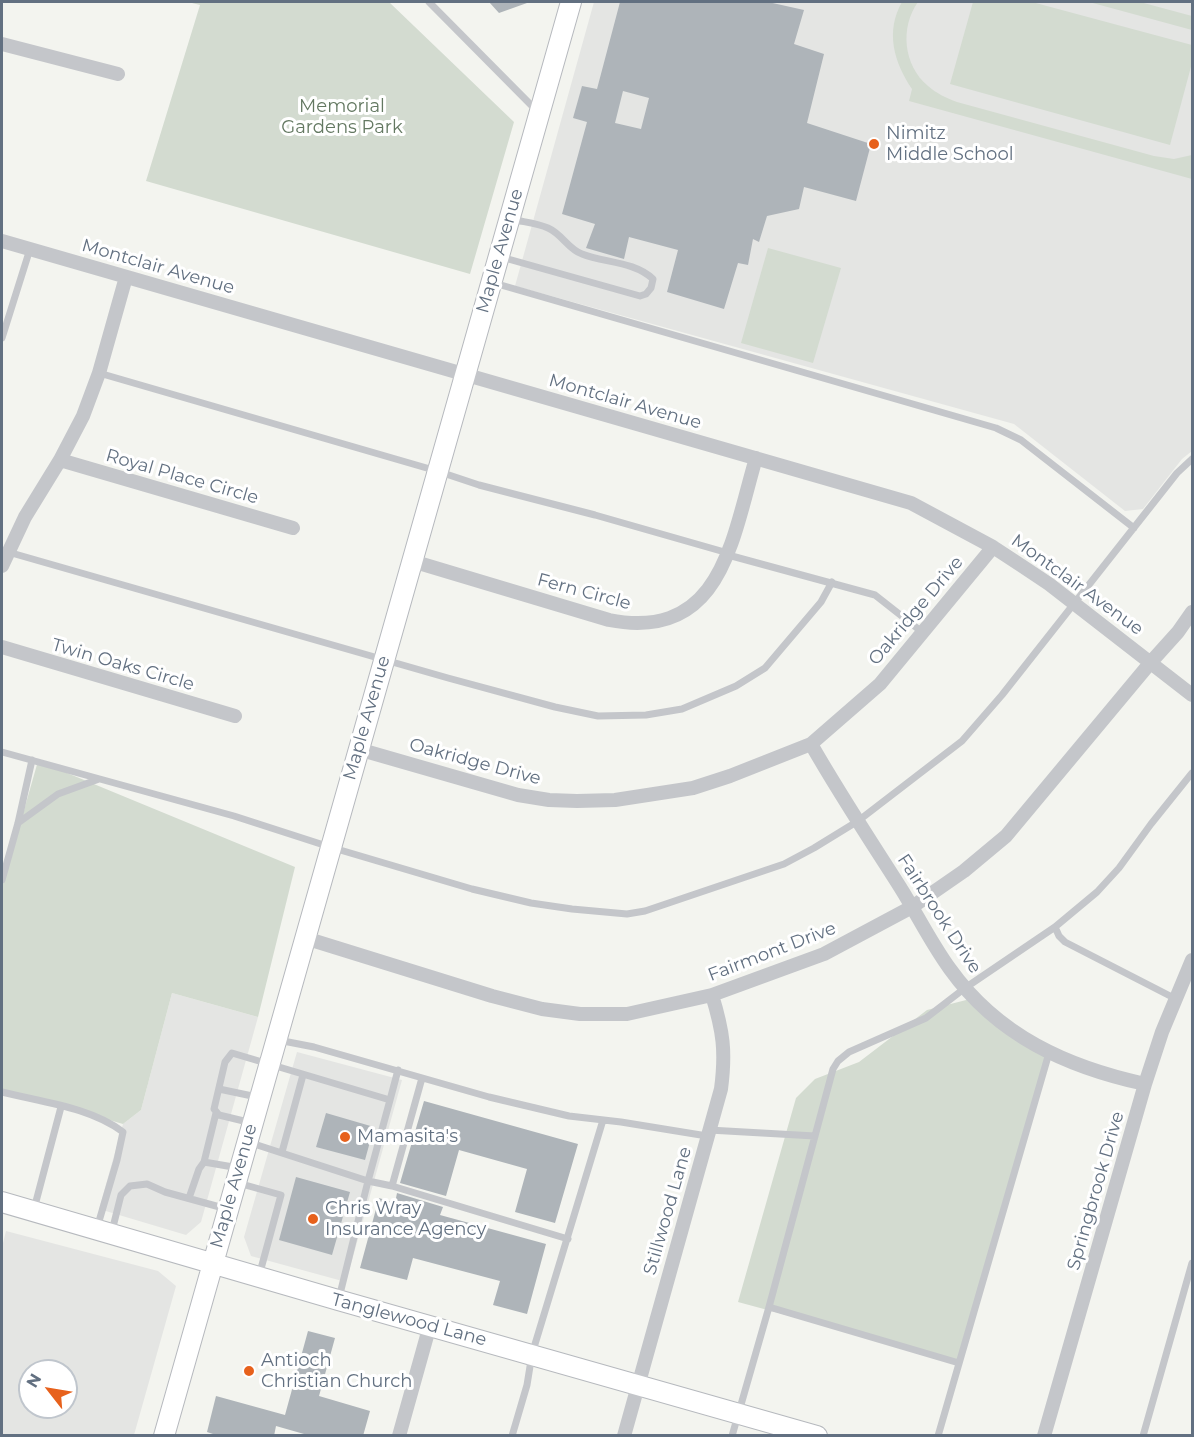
<!DOCTYPE html>
<html>
<head>
<meta charset="utf-8">
<style>
	body { margin:0 }
	#map { position:relative; width:1194px; height:1437px; overflow:hidden; background:#f3f4ef; font-family:Montserrat,sans-serif }
	canvas { display:block }
	.frame { position:absolute; inset:0; border:3px solid #627081; pointer-events:none }
	.north { position:absolute; left:18px; top:1359px; width:60px; height:60px; box-sizing:border-box; background:#fff; border:2px solid #c0c6cd; border-radius:50%; rotate:301deg; font-size:16px; font-weight:700; line-height:24px; text-align:center; color:#627081 }
	.north::after { content:''; display:block; margin:auto; width:21px; height:27px; background:#e7611c; clip-path:polygon(50% 0,100% 100%,50% 72%,0 100%) }
</style>
</head>
<body>
<div id="map">
<canvas width="1194" height="1437"></canvas>
<div class="frame"></div>
<div class="north">N</div>
</div>
<script>
const ctx = document.querySelector('canvas').getContext('2d');
ctx.lineJoin = 'round';
function paint(path, color) { ctx.fillStyle = color; ctx.fill(path, 'evenodd'); }
function trace(path, color, width, dash) { ctx.strokeStyle = color; ctx.lineWidth = width; ctx.lineCap = dash ? 'butt' : 'round'; ctx.setLineDash(dash || []); ctx.stroke(path); }
function write(font, color, halo, rows, align = 'center') {
  ctx.font = font + ' Montserrat,sans-serif'; ctx.lineWidth = 6; ctx.setLineDash([]); ctx.textBaseline = 'middle'; ctx.strokeStyle = halo; ctx.fillStyle = color; for (const [text, x, y, turn = 0] of rows) {
    ctx.save(); ctx.translate(x, y); ctx.rotate((+turn || 0) * Math.PI / 180); ctx.textAlign = isNaN(turn) ? turn : align; if (halo) ctx.strokeText(text, 0, 0); ctx.fillText(text, 0, 0); ctx.restore();
  }
}
const built = new Path2D(`
	M 594,2 L 1192,2 L 1192,451 L 1182,459 L 1143,509 L 1125,511 L 1014,424 L 515,286 Z
	M 172,993 L 258,1017 L 201,1222 L 186,1235 L 99,1209 L 123,1124 L 141,1110 Z
	M 297,1052 L 402,1080 L 346,1282 L 251,1256 L 244,1237 Z
	M 6,1231 L 158,1271 L 176,1286 L 134,1435 L 2,1435 L 2,1247 ZM 30,1371 L 66,1371 L 66,1407 L 30,1407 Z`);
const green = new Path2D(`
	M 188,2 L 389,2 L 514,122 L 470,274 L 146,181 L 200,5 Z
	M 902,2 L 918,2 C 900,27 903,65 928,86 C 936,93 946,98 957,102 L 1154,156 L 1174,159 L 1192,155 L 1192,179 L 909,101 L 912,89 C 894,62 885,32 902,2 Z
	M 973,2 L 1032,2 L 1192,45 L 1192,63 L 1170,145 L 950,84 Z
	M 1089,2 L 1140,2 L 1192,16 L 1192,30 Z
	M 768,248 L 841,268 L 813,363 L 741,343 Z
	M 38,761 L 295,867 L 258,1017 L 172,993 L 141,1110 L 123,1124 L 2,1089 L 2,887 Z
	M 974,998 L 1049,1054 L 960,1362 L 738,1302 L 796,1098 L 815,1079 L 859,1062 L 927,1010 Z`);
const building = new Path2D(`
	M 489,2 L 527,2 L 527,3 L 499,13 Z
	M 620,2 L 768,2 L 804,10 L 794,44 L 824,54 L 807,123 L 871,144 L 856,201 L 804,187 L 799,209 L 767,216 L 759,242 L 753,239 L 748,265 L 738,263 L 724,309 L 667,292 L 678,250 L 629,237 L 624,259 L 586,248 L 595,224 L 562,214 L 587,122 L 573,118 L 582,86 L 597,89 ZM 623,91 L 649,98 L 641,129 L 615,123 Z
	M 424,1101 L 578,1144 L 555,1223 L 515,1212 L 527,1169 L 459,1150 L 446,1196 L 400,1183 Z
	M 326,1113 L 374,1127 L 365,1160 L 316,1147 Z
	M 296,1177 L 350,1192 L 332,1255 L 279,1240 Z
	M 397,1193 L 443,1207 L 440,1215 L 546,1244 L 527,1314 L 493,1305 L 500,1281 L 413,1258 L 407,1280 L 360,1268 L 379,1198 L 395,1203 Z
	M 308,1331 L 335,1338 L 319,1396 L 370,1411 L 363,1436 L 304,1436 L 304,1434 L 276,1426 L 274,1436 L 219,1436 L 207,1432 L 216,1396 L 285,1415 Z`);
const service = new Path2D(`
	M 429,2 L 537,111
	M 501,257 L 640,296 L 646,294 L 651,288 L 653,279 C 634,261 604,263 582,254 C 568,249 562,234 548,228 C 537,223 523,222 511,219
	M 494,283 L 996,428 L 1021,440 L 1134,528
	M 2,338 L 30,249
	M 99,373 L 437,471 L 479,485 L 595,515 L 728,553
	M 8,552 L 448,678 L 555,707 L 598,716 L 646,715 L 682,709 L 736,686 L 765,668 L 821,602 L 832,582
	M 728,555 L 875,595 L 922,632
	M 2,752 L 234,816 L 330,847 L 472,889 L 531,903 L 572,909 L 627,914 L 645,911 L 784,864 L 814,848 L 858,821 L 962,741 L 1002,695 L 1177,473 L 1192,459
	M 18,823 L 58,794 L 99,779
	M 2,880 L 18,823 L 32,760
	M 1055,927 L 1059,936 L 1065,942 L 1176,999
	M 278,1040 L 314,1047 L 489,1097 L 569,1116 L 621,1122 L 707,1136
	M 219,1089 L 257,1097
	M 2,1092 C 41,1102 90,1107 123,1132 L 117,1160 L 97,1228
	M 390,1100 L 368,1181 L 392,1186 L 568,1239
	M 252,1123 L 219,1115 L 214,1109 L 225,1062 L 232,1053 L 390,1100 L 398,1070
	M 709,1130 L 815,1136
	M 248,1142 L 368,1181 L 339,1298
	M 282,1152 L 303,1075
	M 204,1162 L 216,1113
	M 238,1183 L 281,1195 L 259,1276
	M 392,1186 L 422,1078
	M 189,1198 L 199,1169 L 204,1162 L 239,1168
	M 34,1209 L 61,1107
	M 112,1231 L 121,1195 L 130,1186 L 147,1184 L 165,1192 L 227,1209
	M 769,1307 L 959,1363
	M 512,1436 L 527,1385 L 532,1354 L 603,1120
	M 732,1436 L 769,1307 L 833,1069 L 838,1061 L 849,1052 L 926,1018 L 965,988 L 1055,927 L 1097,892 L 1119,868 L 1151,824 L 1192,773
	M 938,1436 L 1049,1053
	M 1143,1436 L 1192,1263`);
const minor = new Path2D(`
	M 2,44 L 118,74
	M 2,241 L 911,503 L 993,547 L 1022,566 L 1049,584 L 1192,695
	M 60,460 L 293,528
	M 412,561 L 609,620 C 722,642 732,539 756,458
	M 2,566 L 25,517 L 60,460 L 83,416 L 99,373 L 126,277
	M 2,647 L 235,716
	M 811,744 C 839,793 870,840 900,887 C 917,914 931,943 950,969 C 998,1036 1067,1067 1145,1084
	M 358,749 L 518,795 L 549,800 L 577,801 L 615,800 L 693,788 L 730,776 L 811,744 L 880,684 L 993,547
	M 305,938 L 492,996 L 542,1009 L 580,1014 L 627,1014 L 712,995 L 824,954 L 912,907 L 964,871 L 1006,836 L 1151,662 L 1178,632 L 1192,612
	M 399,1436 L 430,1325
	M 624,1436 L 721,1089 C 726,1051 723,1031 712,995
	M 1044,1436 L 1145,1084 L 1162,1032 L 1192,960`);
const secondary = new Path2D(`
	M 2,1202 L 338,1300 L 817,1436
	M 164,1436 L 571,2`);
const markers = [
	[874,144,6,"#e7611c"],
	[345,1137,6,"#e7611c"],
	[313,1219,6,"#e7611c"],
	[249,1371,6,"#e7611c"]
];
const parkNames = [
	["Memorial",342,107],
	["Gardens Park",342,128]
];
const poiNames = [
	["Nimitz",886,134],
	["Middle School",886,155],
	["Mamasita's",357,1137],
	["Chris Wray",325,1209],
	["Insurance Agency",325,1230],
	["Antioch",261,1361],
	["Christian Church",261,1382]
];
const streetNames = [
	["Maple Avenue",500,251,-74],
	["Montclair Avenue",158,267,16],
	["Montclair Avenue",625,402,16],
	["Royal Place Circle",182,477,16],
	["Montclair Avenue",1077,585,36],
	["Fern Circle",584,592,15],
	["Oakridge Drive",916,611,-50],
	["Twin Oaks Circle",123,665,16],
	["Maple Avenue",367,718,-74],
	["Oakridge Drive",475,762,15],
	["Fairbrook Drive",939,914,57],
	["Fairmont Drive",772,952,-21],
	["Maple Avenue",234,1186,-74],
	["Springbrook Drive",1096,1191,-74],
	["Stillwood Lane",668,1211,-74],
	["Tanglewood Lane",409,1320,15]
];
paint(built, '#e4e5e3');
paint(green, '#d3dbd0');
paint(building, '#aeb4b9');
trace(secondary, '#b6b9be', 22);
trace(service, '#c4c6ca', 7);
trace(minor, '#c4c6ca', 14);
trace(secondary, '#fff', 20);
for (const [x, y, r, color] of markers) { const dot = new Path2D(); dot.arc(x, y, r, 0, 2 * Math.PI); ctx.fillStyle = color; ctx.fill(dot); trace(dot, '#fff', 2); }
write('18px', '#637861', '#fff', parkNames);
write('18px', '#627081', '#fff', poiNames, 'left');
write('18px', '#627081', '#fff', streetNames);
</script>
</body>
</html>
